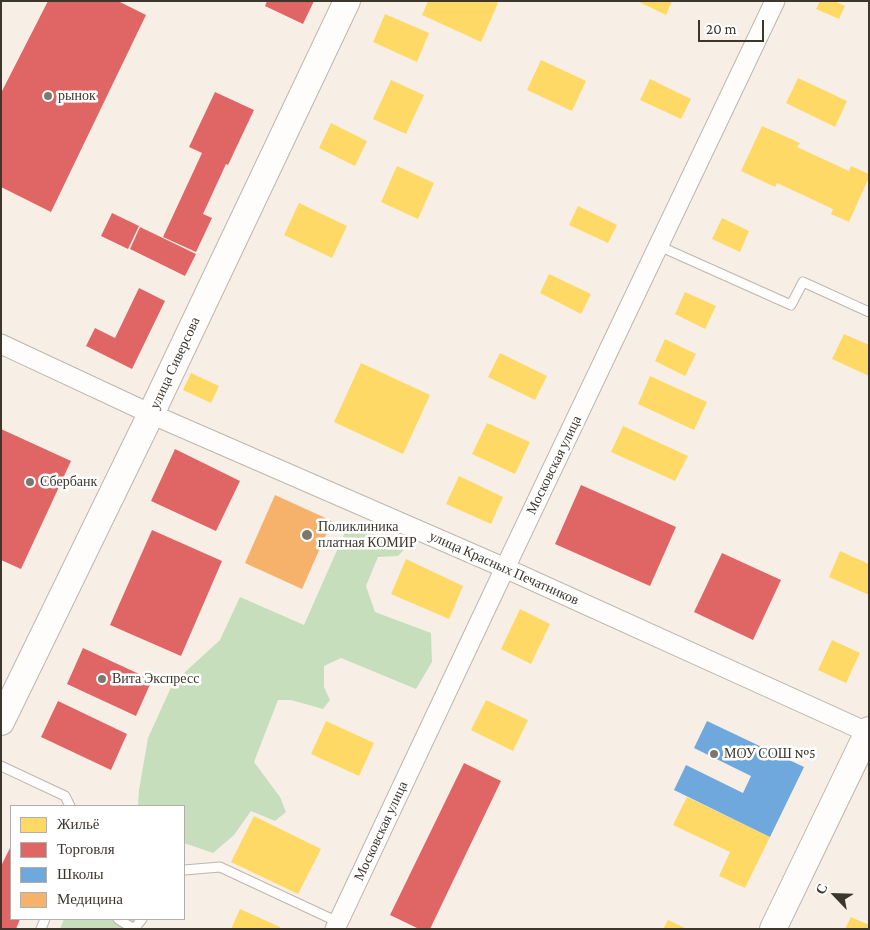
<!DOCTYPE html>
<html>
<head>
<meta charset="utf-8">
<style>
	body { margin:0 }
	#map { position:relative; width:870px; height:930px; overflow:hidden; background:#f7efe6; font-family:"Crimson Pro",serif }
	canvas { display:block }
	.frame { position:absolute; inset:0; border:2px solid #3d362d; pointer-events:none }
	.legend { position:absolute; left:10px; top:805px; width:175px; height:115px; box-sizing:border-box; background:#fff; border:1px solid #b1afab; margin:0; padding:6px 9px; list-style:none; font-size:15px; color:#3d362d }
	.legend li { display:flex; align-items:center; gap:10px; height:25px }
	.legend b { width:25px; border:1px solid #b1afab }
	.north { position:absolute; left:810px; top:870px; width:50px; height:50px; -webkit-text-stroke:4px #fff; paint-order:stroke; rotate:294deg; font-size:14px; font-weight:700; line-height:20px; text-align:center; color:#3d362d }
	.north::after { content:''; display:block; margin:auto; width:18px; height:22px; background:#3d362d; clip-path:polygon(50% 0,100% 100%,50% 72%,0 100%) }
	.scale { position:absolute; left:698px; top:20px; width:66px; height:22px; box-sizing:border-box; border:2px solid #3d362d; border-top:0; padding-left:6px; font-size:15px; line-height:18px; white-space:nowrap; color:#3d362d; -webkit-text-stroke:4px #fff; paint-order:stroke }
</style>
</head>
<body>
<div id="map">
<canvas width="870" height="930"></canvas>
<div class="frame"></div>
<ul class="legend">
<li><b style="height:14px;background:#ffd966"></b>Жильё</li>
<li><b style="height:14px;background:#e06666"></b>Торговля</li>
<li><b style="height:14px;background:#6fa8dc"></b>Школы</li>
<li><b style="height:14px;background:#f6b26b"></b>Медицина</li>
</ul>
<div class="north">С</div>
<div class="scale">20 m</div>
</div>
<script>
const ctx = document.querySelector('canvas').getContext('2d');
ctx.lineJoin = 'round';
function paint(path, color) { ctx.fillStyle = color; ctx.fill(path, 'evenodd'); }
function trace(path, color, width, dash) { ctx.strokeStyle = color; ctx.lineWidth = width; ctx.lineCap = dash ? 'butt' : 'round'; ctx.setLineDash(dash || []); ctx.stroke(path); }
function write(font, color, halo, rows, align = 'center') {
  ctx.font = font + ' "Crimson Pro",serif'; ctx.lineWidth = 5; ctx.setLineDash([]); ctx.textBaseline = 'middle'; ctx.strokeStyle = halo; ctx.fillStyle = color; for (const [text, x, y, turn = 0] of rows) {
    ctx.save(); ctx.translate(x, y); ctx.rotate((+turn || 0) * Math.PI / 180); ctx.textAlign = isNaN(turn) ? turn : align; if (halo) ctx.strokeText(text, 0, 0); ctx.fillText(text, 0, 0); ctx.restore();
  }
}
const forest = new Path2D(`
	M 349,523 L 385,539 L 409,544 L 398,556 L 378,557 L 366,586 L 375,612 L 431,633 L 432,662 L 416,689 L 341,658 L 324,666 L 324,687 L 330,700 L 323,709 L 291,700 L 278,700 L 254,762 L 280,797 L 286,812 L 275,821 L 251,811 L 234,835 L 213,853 L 184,843 L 184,806 L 138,806 L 139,790 L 148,738 L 173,683 L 220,640 L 240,597 L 304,625 Z
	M 64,919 L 137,919 L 133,929 L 60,929 Z`);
const homes = new Path2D(`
	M 428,1 L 494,1 L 498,3 L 481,42 L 422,15 Z
	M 637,1 L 672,1 L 666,15 Z
	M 820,1 L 835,1 L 845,6 L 839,19 L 816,9 Z
	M 385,14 L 429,33 L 417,62 L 373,42 Z
	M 541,60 L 586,81 L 572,111 L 527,90 Z
	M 798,78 L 847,101 L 835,127 L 786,103 Z
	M 650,79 L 691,99 L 681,119 L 640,100 Z
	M 391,80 L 424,95 L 406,134 L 373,119 Z
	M 331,123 L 367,141 L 355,166 L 319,148 Z
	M 762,126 L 800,143 L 797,147 L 849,171 L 851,166 L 869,174 L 869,177 L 849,222 L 831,214 L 833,209 L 777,183 L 775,187 L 741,171 Z
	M 397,166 L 434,183 L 418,219 L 381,202 Z
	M 299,203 L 347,226 L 332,258 L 284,235 Z
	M 578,206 L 617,225 L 608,243 L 569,225 Z
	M 722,218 L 749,231 L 740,252 L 712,239 Z
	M 549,274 L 591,294 L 581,314 L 540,293 Z
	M 685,292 L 716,306 L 705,329 L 675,314 Z
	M 844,334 L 869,345 L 869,376 L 832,359 Z
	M 665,339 L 696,354 L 685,376 L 655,361 Z
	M 500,353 L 547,376 L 535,400 L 488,377 Z
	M 361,363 L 430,395 L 403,454 L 334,422 Z
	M 191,373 L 219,386 L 211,403 L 183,390 Z
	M 650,376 L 707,402 L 694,430 L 638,404 Z
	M 487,423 L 530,442 L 515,474 L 472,454 Z
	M 623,426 L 688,456 L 675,481 L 611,452 Z
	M 459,476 L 503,497 L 491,524 L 446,504 Z
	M 840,551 L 869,564 L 869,595 L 829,577 Z
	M 406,559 L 463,586 L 449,619 L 391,594 Z
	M 520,609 L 550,624 L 531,664 L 501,649 Z
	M 832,640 L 860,653 L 846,683 L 818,670 Z
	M 486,700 L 528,720 L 513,751 L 471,730 Z
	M 326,721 L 374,743 L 359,776 L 311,754 Z
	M 687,797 L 770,837 L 745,888 L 719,876 L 730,852 L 673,825 Z
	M 254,816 L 321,849 L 298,894 L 231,862 Z
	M 240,909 L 280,927 L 279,929 L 231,929 Z
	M 851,917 L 869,925 L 869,929 L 845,929 Z
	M 668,920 L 687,929 L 663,929 Z`);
const shops = new Path2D(`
	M 48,1 L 118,1 L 146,15 L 51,212 L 1,187 L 1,93 Z
	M 267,1 L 314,1 L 303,24 L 265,6 Z
	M 215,92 L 254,110 L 228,165 L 226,164 L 203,214 L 212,218 L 196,252 L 163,237 L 202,153 L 189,147 Z
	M 112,213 L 139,226 L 128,249 L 101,236 Z
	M 140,227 L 196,254 L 185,276 L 130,249 Z
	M 139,288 L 165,301 L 132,369 L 86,346 L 95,328 L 115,338 Z
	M 1,429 L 71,461 L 21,569 L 1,560 Z
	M 175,449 L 240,481 L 216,531 L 151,501 Z
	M 581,485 L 676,527 L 650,586 L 555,544 Z
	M 152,530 L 222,561 L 181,656 L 110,625 Z
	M 722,553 L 781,580 L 753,640 L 694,612 Z
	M 83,648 L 152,680 L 136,716 L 67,684 Z
	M 58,701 L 127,734 L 111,770 L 41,737 Z
	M 464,763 L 501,781 L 430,929 L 419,929 L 390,915 Z
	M 11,846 L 11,919 L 20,919 L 16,929 L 1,929 L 1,866 Z`);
const schools = new Path2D(`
	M 707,721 L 804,767 L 770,837 L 674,790 L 686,765 L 743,793 L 751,776 L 694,748 Z`);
const health = new Path2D(`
	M 275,495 L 332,521 L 302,589 L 245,563 Z`);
const lane = new Path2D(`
	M 659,246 L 791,305 L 803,282 L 869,312
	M 1,766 L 65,796 L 70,806
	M 184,870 L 220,867 L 338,922
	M 118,919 L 134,929 L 142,919
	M 41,929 L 45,919`);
const street = new Path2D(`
	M 1,344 L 151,414 L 505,568 L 869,733
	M 335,929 L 505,568 L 775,1`);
const secondary = new Path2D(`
	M 1,722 L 151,414 L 347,1
	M 773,929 L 869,730`);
const markers = [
	[48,96,5,"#7e776e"],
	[30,482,5,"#7e776e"],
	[307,535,6,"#7e776e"],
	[102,679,5,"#7e776e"],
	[714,754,5,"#7e776e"]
];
const poiNames = [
	["рынок",58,96],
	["Сбербанк",40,482],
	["Поликлиника",318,527],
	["платная КОМИР",318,543],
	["Вита Экспресс",112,679],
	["МОУ СОШ №5",724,754]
];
const streetNames = [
	["улица Сиверсова",175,363,-65],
	["Московская улица",554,465,-64],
	["улица Красных Печатников",504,568,24],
	["Московская улица",381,831,-65]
];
paint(forest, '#c7debd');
paint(homes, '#ffd966');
paint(shops, '#e06666');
paint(schools, '#6fa8dc');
paint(health, '#f6b26b');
trace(lane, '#bdb6ae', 11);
trace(street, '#bdb6ae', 21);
trace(secondary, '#bdb6ae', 28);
trace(lane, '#fefdfb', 9);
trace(street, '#fefdfb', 19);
trace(secondary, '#fefdfb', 26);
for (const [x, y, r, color] of markers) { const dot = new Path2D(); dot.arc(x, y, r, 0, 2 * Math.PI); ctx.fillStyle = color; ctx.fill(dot); trace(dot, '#fff', 2); }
write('14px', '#3d362d', '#fff', poiNames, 'left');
write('14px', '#3d362d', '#fff', streetNames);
</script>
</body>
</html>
